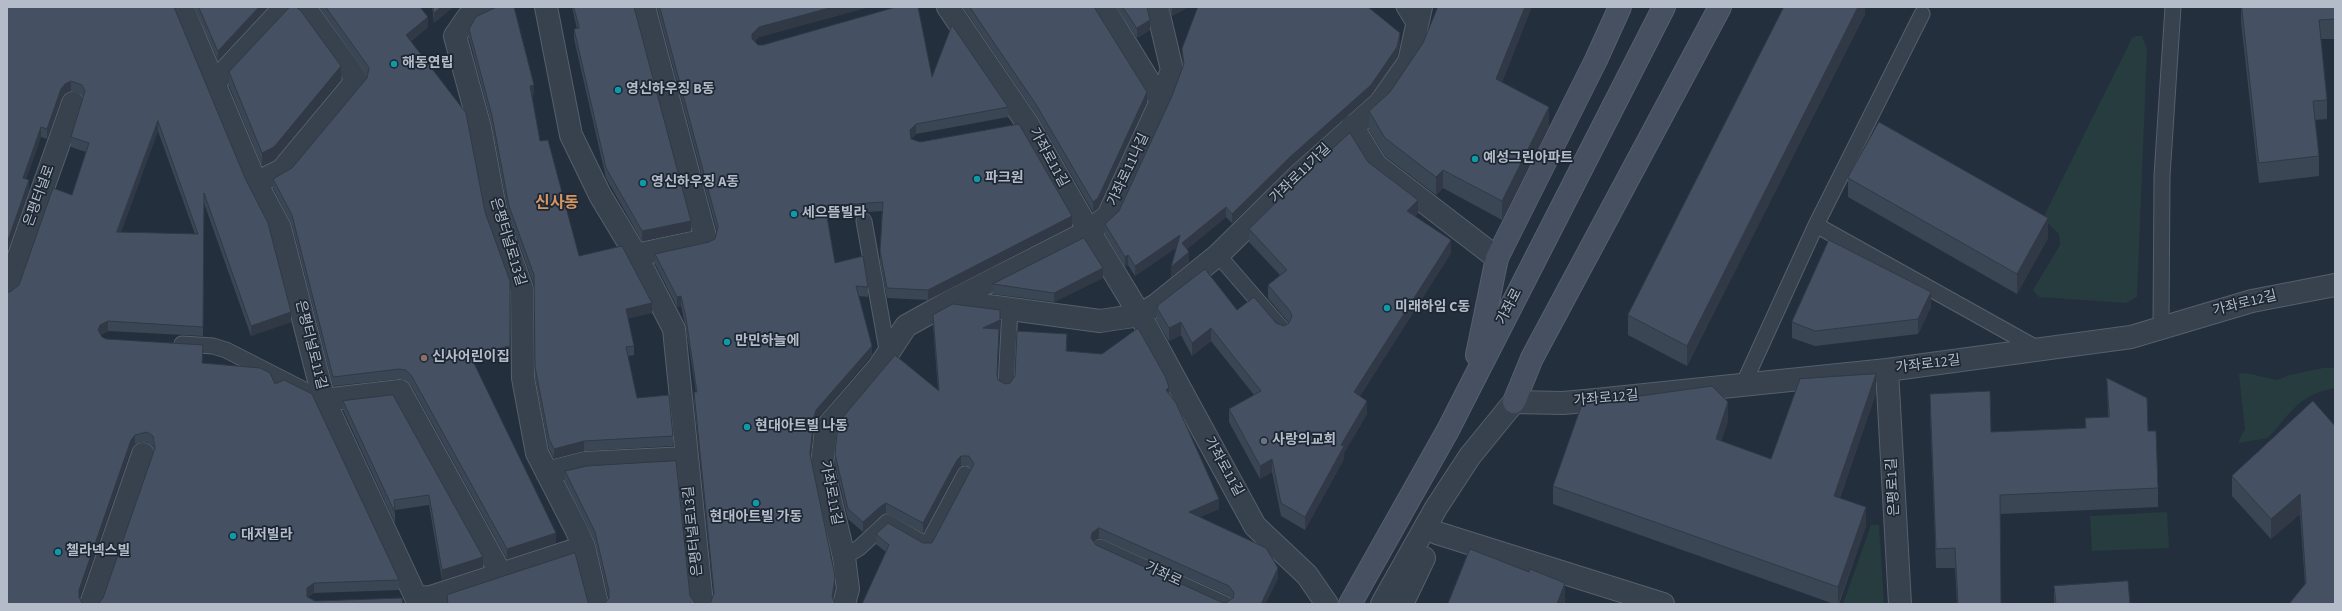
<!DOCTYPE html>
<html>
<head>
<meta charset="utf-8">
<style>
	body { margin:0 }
	#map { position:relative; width:2342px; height:611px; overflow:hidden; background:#242f3e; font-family:"Source Sans 3",sans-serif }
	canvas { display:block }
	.frame { position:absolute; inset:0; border:8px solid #b4bcc9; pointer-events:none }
</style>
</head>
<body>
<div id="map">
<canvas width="2342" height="611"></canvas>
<div class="frame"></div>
</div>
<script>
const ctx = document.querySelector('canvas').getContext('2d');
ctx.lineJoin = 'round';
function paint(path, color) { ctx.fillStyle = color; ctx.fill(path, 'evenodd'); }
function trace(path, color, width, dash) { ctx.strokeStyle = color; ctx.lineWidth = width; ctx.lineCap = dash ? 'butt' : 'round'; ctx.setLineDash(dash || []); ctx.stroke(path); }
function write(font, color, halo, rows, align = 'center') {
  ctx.font = font + ' "Source Sans 3","Noto Sans KR",sans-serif'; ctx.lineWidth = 3.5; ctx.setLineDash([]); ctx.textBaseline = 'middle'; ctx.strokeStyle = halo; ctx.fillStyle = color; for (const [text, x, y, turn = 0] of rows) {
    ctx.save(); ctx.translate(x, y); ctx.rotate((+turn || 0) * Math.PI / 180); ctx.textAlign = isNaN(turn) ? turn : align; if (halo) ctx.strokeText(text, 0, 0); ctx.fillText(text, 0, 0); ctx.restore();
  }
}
const green = new Path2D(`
	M 2137,36 L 2142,36 L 2147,49 L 2137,297 L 2126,303 L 2039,297 L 2033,290 L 2060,245 L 2059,234 L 2046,221 L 2044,216 L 2132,38 Z
	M 2323,368 L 2335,368 L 2335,388 C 2298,395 2292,412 2268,438 L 2238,443 L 2245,429 L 2239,374 L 2246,373 L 2277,380 L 2290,375 Z
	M 2167,512 L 2169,548 L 2092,551 L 2090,516 Z
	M 1871,525 L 1879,525 L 1884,604 L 1843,604 Z`);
const lane = new Path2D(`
	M 1404,7 L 1417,28
	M 864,221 L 888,355
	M 1816,225 L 1922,14
	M 1218,255 L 1283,330
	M 2161,327 L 2162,176 L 2173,7
	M 182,344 L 213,346 L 226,350 L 324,400
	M 1006,385 L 1010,309
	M 1743,385 L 1816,225 L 2040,350
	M 1100,547 L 1225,604
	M 844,557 L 859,548 L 887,522 L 927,545 L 965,474`);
const street = new Path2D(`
	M 182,7 L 256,183 L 280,228 L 324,400 L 419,604
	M 491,7 L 468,17 L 455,36 L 480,128 L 497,219 L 522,289 L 523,378 L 537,453 L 576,529 L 584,547 L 597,604
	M 546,7 L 571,135 L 600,195 L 636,255 L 674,329 L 702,604
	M 948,7 L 1027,123 L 1089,231 L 1140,315 L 1255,526 L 1307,575 L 1327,604
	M 1103,7 L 1161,101
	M 214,83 L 285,7
	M 1352,126 L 1376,165 L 1497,258
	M 256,183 L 282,170 L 357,80 L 310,15 L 300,7
	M 636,255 L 706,240 L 644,7
	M 7,290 L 73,103
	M 951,301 L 1089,231 L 1108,216 L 1161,101 L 1172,70 L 1157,7
	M 1887,370 L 1900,604
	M 324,400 L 400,391 L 501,574
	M 1514,402 L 1563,403 L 1596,400 L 1887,370 L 2131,337 L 2252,301 L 2335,285
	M 547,473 L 585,463 L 687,458
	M 1437,533 L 1663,604
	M 416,598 L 431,597 L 584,547
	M 91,604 L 143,454
	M 844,604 L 848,589 L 844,557 L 822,465 L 826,428 L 879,367 L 906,326 L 951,301 L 1100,321 L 1140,315 L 1156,305 L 1218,255 L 1298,176 L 1380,103 L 1409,62 L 1421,7
	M 1382,604 L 1436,508 L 1470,456 L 1514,402
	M 1402,604 L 1424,558`);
const secondary = new Path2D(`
	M 1477,355 L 1497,258 L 1596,60 L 1620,7
	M 1514,402 L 1532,358 L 1720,7
	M 1350,604 L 1448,430 L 1664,7`);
const wall = new Path2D(`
	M 7,7 L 174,7 L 291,322 L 251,336 L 204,203 L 203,336 L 108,331 L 100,335 L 102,337 L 106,339 L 203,363 L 275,384 L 399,580 L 399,590 L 314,593 L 308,597 L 315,601 L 99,604 L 103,598 L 154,452 L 153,446 L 147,442 L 135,444 L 7,604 L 10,292 L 19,285 L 72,195 L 86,152 L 71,147 L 71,137 L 83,97 L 82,95 L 71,91 L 65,93 L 61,99 L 47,139 L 41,137 L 26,179 L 29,190 L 7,252 ZM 158,131 L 195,234 L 121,232 Z
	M 194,7 L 268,7 L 218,60 Z
	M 319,7 L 420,7 L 428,27 L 411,41 L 485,212 L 510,281 L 510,356 L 474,363 L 556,543 L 507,559 L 411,385 L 406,380 L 399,379 L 333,386 L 292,225 L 273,188 L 273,179 L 292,168 L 367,78 L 367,75 Z
	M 432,7 L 453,7 L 434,23 Z
	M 572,7 L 634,7 L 691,231 L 642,241 L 606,178 L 574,39 L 574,29 L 577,29 Z
	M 657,7 L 869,7 L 759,37 L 755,41 L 758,45 L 932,77 L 1008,107 L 1008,117 L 916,134 L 911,139 L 1072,226 L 928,300 L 887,298 L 880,261 L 882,211 L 827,215 L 835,263 L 868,287 L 868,297 L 859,296 L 872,355 L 816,420 L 814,427 L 810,457 L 835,588 L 833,599 L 714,595 L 694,402 L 694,392 L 696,392 L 686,328 L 681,306 L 677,307 L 655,264 L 655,254 L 709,242 L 715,239 L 717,232 Z
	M 963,7 L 1094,7 L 1147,102 L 1098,208 L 1093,212 L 1037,116 Z
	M 1116,7 L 1147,7 L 1150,30 L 1137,38 Z
	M 1169,7 L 1188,7 L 1172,16 Z
	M 1865,7 L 1865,14 L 1687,366 L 1628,335 L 1628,315 Z
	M 2241,7 L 2335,7 L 2335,39 L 2321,39 L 2327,100 L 2327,119 L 2315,120 L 2319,156 L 2319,176 L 2259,183 L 2241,22 Z
	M 469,29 L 534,95 L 532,95 L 540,141 L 579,256 L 652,313 L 628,318 L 634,346 L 634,355 L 628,356 L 637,398 L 673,436 L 673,446 L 584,451 L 554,458 L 549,449 L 535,377 L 534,285 L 509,216 L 492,126 L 469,38 Z
	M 1400,43 L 1397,57 L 1371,95 L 1290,167 L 1232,223 L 1226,217 L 1187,249 L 1189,262 L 1171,277 L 1177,247 L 1135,276 L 1128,265 L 1125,267 L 1105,234 L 1105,224 L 1119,211 L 1172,96 L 1183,67 L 1182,49 Z
	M 229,72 L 341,79 L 274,160 L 262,166 L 229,86 Z
	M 1502,83 L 1549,126 L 1502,220 L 1443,188 L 1436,195 L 1385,156 L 1369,130 L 1369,111 Z
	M 1368,162 L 1418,213 L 1415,216 L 1451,253 L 1360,396 L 1367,414 L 1344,453 L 1344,459 L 1305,530 L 1281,516 L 1272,472 L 1260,479 L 1229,422 L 1229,409 L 1254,395 L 1211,341 L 1192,356 L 1181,335 L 1169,341 L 1157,321 L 1157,308 L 1237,310 L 1284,326 L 1289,323 L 1268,298 L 1268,285 L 1280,275 L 1249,242 L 1249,229 Z
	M 1848,178 L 2048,238 L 2017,294 L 1848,197 Z
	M 1103,278 L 1054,302 L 993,294 L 993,284 Z
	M 1931,307 L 1918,334 L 1815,346 L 1792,338 L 1792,322 Z
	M 933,315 L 1000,320 L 997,377 L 998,380 L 1005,384 L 1010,383 L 1067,344 L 1067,352 L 1169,394 L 1219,509 L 1200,517 L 1278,578 L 1265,604 L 862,604 L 886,552 L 876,544 L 876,534 L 923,543 L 932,543 L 971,470 L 969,466 L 961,466 L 957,469 L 923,533 L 886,513 L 881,515 L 863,532 L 848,519 L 835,464 L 835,454 L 938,390 L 933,325 ZM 1099,538 L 1229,596 L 1231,599 L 1226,603 L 1221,602 L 1096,545 L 1094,542 Z
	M 2107,378 L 2148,431 L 2158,488 L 2158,507 L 2000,514 L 2001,604 L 1957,604 L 1955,568 L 1936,568 L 1930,413 L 1930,394 L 1991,432 L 2085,428 L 2085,418 L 2108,417 Z
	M 1876,393 L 1840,498 L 1866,526 L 1839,604 L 1834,604 L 1553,504 L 1553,486 L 1728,421 L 1721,441 L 1771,459 Z
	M 393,395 L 483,567 L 442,580 L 429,505 L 395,510 L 395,523 L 343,410 L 343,401 Z
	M 2335,426 L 2335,604 L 2305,585 L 2300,514 L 2271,539 L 2232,496 L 2232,476 Z
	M 565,471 L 690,596 L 605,604 L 609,599 L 595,542 L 565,481 Z
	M 2054,586 L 2130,604 L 2054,604 Z`);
const shadedWall = new Path2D(`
	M 259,7 L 268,7 L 218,60 L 218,51 Z
	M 441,7 L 453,7 L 434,23 L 434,13 Z
	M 833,7 L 869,7 L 759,37 L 752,43 L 752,34 L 759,27 Z
	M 1172,7 L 1188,7 L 1172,16 Z
	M 1525,7 L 1532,7 L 1496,98 L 1496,79 Z
	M 1858,7 L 1865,7 L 1865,14 L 1687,366 L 1687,346 Z
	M 428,17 L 428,27 L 406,44 L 406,35 Z
	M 1150,20 L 1150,30 L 1137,38 L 1137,28 Z
	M 1400,33 L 1400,43 L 1397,57 L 1371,95 L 1290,167 L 1232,223 L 1232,214 Z
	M 341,66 L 341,79 L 274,160 L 262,166 L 262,153 Z
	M 71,81 L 71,91 L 65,93 L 61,99 L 47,139 L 47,129 L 61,89 L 65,84 Z
	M 534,85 L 534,95 L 530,96 L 530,86 Z
	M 1147,92 L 1147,102 L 1098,208 L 1093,212 L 1093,202 Z
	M 1549,107 L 1549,126 L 1502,220 L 1502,201 Z
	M 158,121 L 158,131 L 117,242 L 117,232 Z
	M 916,124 L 916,134 L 910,140 L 910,130 Z
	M 41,127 L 41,137 L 23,187 L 23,178 Z
	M 1443,170 L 1443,188 L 1436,195 L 1436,177 Z
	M 29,180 L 29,190 L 7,252 L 7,243 Z
	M 1418,200 L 1418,213 L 1407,224 L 1407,211 Z
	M 1226,207 L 1226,217 L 1182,253 L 1182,243 Z
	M 1072,216 L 1072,226 L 928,300 L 928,290 Z
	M 2048,218 L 2048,238 L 2017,294 L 2017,274 Z
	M 691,221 L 691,231 L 642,241 L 642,231 Z
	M 1180,235 L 1180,245 L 1135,276 L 1135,266 Z
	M 1451,240 L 1451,253 L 1354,405 L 1354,392 Z
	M 1189,252 L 1189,262 L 1171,277 L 1171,267 Z
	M 1128,255 L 1128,265 L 1125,267 L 1125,257 Z
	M 1103,268 L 1103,278 L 1054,302 L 1054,293 Z
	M 1931,292 L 1931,307 L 1918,334 L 1918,319 Z
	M 681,296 L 681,306 L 677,307 L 677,297 Z
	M 652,303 L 652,313 L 626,319 L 626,309 Z
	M 1000,310 L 1000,320 L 999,330 L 997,385 L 983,328 Z
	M 291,312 L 291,322 L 251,336 L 251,326 Z
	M 108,321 L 108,331 L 100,335 L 98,330 L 100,325 Z
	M 1181,322 L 1181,335 L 1169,341 L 1169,328 Z
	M 1211,328 L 1211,341 L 1192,356 L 1192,343 Z
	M 872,346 L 872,355 L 816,420 L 814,427 L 810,464 L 810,454 L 814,417 L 816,410 Z
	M 1876,374 L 1876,393 L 1834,514 L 1834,496 Z
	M 1169,387 L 1169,397 L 1166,390 Z
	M 1367,401 L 1367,414 L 1344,453 L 1344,459 L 1305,530 L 1305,517 L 1341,445 Z
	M 1728,402 L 1728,421 L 1716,458 L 1716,439 Z
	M 135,435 L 135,444 L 131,450 L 79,600 L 79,604 L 79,590 L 131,440 Z
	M 584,441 L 584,451 L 554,458 L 554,449 Z
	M 961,456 L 961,466 L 957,469 L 923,533 L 923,523 L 957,460 Z
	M 1272,459 L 1272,472 L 1260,479 L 1260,466 Z
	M 2300,494 L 2300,514 L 2271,539 L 2271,519 Z
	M 1219,499 L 1219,509 L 1189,522 L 1189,512 Z
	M 886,503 L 886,513 L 881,515 L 863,532 L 863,522 L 881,506 Z
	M 1866,507 L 1866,526 L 1838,604 L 1838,587 Z
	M 1099,528 L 1099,538 L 1092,543 L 1091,538 L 1092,533 Z
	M 556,533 L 556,543 L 507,559 L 507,549 Z
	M 483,557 L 483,567 L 442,580 L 442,570 Z
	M 1278,568 L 1278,578 L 1265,604 L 1261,604 Z
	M 835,578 L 835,588 L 832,604 L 832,597 Z
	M 314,583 L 314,593 L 307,597 L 307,588 Z
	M 1565,583 L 1565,603 L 1564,604 L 1557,604 Z`);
const building = new Path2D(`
	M 7,7 L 174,7 L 245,178 L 268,223 L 291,312 L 251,326 L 204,193 L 203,327 L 108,321 L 100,325 L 98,330 L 102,337 L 106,339 L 203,345 L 202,363 L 260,368 L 270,373 L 275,384 L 284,380 L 312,394 L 399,580 L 314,583 L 307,588 L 307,597 L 315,601 L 402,598 L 403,604 L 98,604 L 103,598 L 155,448 L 153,436 L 147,432 L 135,435 L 131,440 L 79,590 L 79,597 L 82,603 L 84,604 L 7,604 L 7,292 L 10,292 L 19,285 L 53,188 L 72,195 L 89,143 L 71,137 L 85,91 L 82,85 L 71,81 L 65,84 L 61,89 L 47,129 L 41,127 L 23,178 L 29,180 L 7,243 ZM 158,121 L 198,234 L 117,232 Z
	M 199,7 L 259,7 L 218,51 Z
	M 290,7 L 296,7 L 301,11 L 341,66 L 274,147 L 262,153 L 229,72 Z
	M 326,7 L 420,7 L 428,17 L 406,35 L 466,113 L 485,212 L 510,281 L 510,346 L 470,355 L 556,533 L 507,549 L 411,375 L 406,370 L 399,369 L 333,377 L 292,215 L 273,179 L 292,168 L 367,78 L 369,68 Z
	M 433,7 L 441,7 L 434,13 Z
	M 497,7 L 514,7 L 534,85 L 530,86 L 540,141 L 548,140 L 579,256 L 622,246 L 652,303 L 626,309 L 634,346 L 626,347 L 637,398 L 669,395 L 673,436 L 584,441 L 554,449 L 549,439 L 535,367 L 534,275 L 509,206 L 492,116 L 469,29 L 476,17 Z
	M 574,7 L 634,7 L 691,221 L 642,231 L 606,168 L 574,29 L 579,28 Z
	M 660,7 L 833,7 L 759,27 L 752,34 L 752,39 L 758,45 L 763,45 L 896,7 L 918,7 L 932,77 L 952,25 L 1008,107 L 916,124 L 910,130 L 911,139 L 920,142 L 1019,124 L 1072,216 L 928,290 L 887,288 L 880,251 L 883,202 L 825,206 L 835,263 L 863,256 L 868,287 L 856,286 L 872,346 L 816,410 L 814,417 L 810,454 L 834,571 L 835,578 L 832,597 L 835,603 L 837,604 L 710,604 L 714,593 L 694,392 L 697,392 L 686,318 L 681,296 L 677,297 L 655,254 L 709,242 L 715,239 L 718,227 Z
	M 970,7 L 1094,7 L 1147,92 L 1098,198 L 1093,202 L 1037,106 Z
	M 1123,7 L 1147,7 L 1150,20 L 1137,28 Z
	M 1198,7 L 1368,7 L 1400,33 L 1397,47 L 1371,85 L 1290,157 L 1232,214 L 1226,207 L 1182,243 L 1189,252 L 1171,267 L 1180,235 L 1135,266 L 1128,255 L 1125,257 L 1105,224 L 1119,211 L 1172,96 L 1184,64 L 1182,49 Z
	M 1438,7 L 1525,7 L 1496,79 L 1549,107 L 1502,201 L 1443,170 L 1436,177 L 1385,138 L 1369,111 L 1390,92 L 1423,43 Z
	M 1784,7 L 1858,7 L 1687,346 L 1628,315 Z
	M 2242,7 L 2335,7 L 2335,19 L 2319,20 L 2327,100 L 2313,101 L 2319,156 L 2259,163 Z
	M 1879,122 L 2048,218 L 2017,274 L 1848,178 Z
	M 1350,133 L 1368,162 L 1418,200 L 1407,211 L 1451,240 L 1354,392 L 1367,401 L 1341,445 L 1344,446 L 1305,517 L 1281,503 L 1272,459 L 1260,466 L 1229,409 L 1261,391 L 1211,328 L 1192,343 L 1181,322 L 1169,328 L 1157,308 L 1158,305 L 1205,269 L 1237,310 L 1254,297 L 1276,323 L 1284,326 L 1289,323 L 1292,316 L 1290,311 L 1268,285 L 1287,270 L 1249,229 L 1307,172 Z
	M 1084,238 L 1103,268 L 1054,293 L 993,284 Z
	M 1829,240 L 1931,292 L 1918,319 L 1815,331 L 1792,322 Z
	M 953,304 L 1000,310 L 1000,320 L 983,328 L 999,329 L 997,375 L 998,380 L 1005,384 L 1010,383 L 1015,376 L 1017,331 L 1067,334 L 1066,351 L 1102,354 L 1138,328 L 1165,376 L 1169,387 L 1166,390 L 1176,403 L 1219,499 L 1189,512 L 1266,548 L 1278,568 L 1261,604 L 862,604 L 889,545 L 876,534 L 888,523 L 923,543 L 932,543 L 974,464 L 969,456 L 961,456 L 957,460 L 923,523 L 886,503 L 881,506 L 863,522 L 848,509 L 835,454 L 838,423 L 895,355 L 939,391 L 933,315 ZM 1099,528 L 1229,586 L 1234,593 L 1233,598 L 1226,603 L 1221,602 L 1096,545 L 1091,538 L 1092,533 Z
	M 1876,374 L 1834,496 L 1866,507 L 1838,587 L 1553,486 L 1582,404 L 1712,386 L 1728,402 L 1716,439 L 1771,459 L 1800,379 Z
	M 2107,378 L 2147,398 L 2148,431 L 2156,431 L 2158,488 L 2000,495 L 2001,604 L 1958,604 L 1955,548 L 1936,549 L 1930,394 L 1990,391 L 1991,432 L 2086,428 L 2085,418 L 2109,417 Z
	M 393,395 L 483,557 L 442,570 L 429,495 L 394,500 L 395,513 L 343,401 Z
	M 2313,401 L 2335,426 L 2335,604 L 2289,604 L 2306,583 L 2300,494 L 2271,519 L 2232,476 Z
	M 676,461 L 690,596 L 696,604 L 604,604 L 609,598 L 609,591 L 595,532 L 565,471 L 587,466 Z
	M 1470,549 L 1529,572 L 1530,569 L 1565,583 L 1557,604 L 1448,604 Z
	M 575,553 L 588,602 L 590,604 L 448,604 L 447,595 Z
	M 2128,581 L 2130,604 L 2056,604 L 2054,586 Z`);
const markers = [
	[394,64,4,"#0f9aa8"],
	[618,90,4,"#0f9aa8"],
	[1475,159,4,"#0f9aa8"],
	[977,179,4,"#0f9aa8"],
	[643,183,4,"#0f9aa8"],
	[794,214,4,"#0f9aa8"],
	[1387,308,4,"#0f9aa8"],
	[727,342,4,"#0f9aa8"],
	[424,358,4,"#8d6e63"],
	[747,427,4,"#0f9aa8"],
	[1264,441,4,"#6b7280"],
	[756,503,4,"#0f9aa8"],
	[233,536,4,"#0f9aa8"],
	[58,552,4,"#0f9aa8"]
];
const poiNames = [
	["해동연립",402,64],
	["영신하우징 B동",626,90],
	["예성그린아파트",1483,159],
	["파크원",985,179],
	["영신하우징 A동",651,183],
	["세으뜸빌라",802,214],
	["미래하임 C동",1395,308],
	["만민하늘에",735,342],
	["신사어린이집",432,358],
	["현대아트빌 나동",755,427],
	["사랑의교회",1272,441],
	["현대아트빌 가동",756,518,"center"],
	["대저빌라",241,536],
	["첼라넥스빌",66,552]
];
const streetNames = [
	["가좌로11길",1048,158,61],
	["가좌로11나길",1129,170,-65],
	["가좌로11가길",1301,174,-44],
	["은평터널로",40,196,-70],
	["은평터널로13길",507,242,73],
	["가좌로12길",2245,304,-14],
	["가좌로",1510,307,-63],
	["은평터널로11길",310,345,76],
	["가좌로12길",1928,365,-7],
	["가좌로12길",1606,399,-5],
	["가좌로11길",1223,467,61],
	["은평로1길",1894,487,-93],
	["가좌로11길",830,493,79],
	["은평터널로13길",694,531,-96],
	["가좌로",1163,575,25]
];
const quarterNames = [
	["신사동",557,204]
];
paint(green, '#263c3f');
trace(lane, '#565f6c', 17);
trace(street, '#565f6c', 24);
trace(secondary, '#565f6c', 24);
trace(lane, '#38414e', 15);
trace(street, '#38414e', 22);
trace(secondary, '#465061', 22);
paint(wall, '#3b4654');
paint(shadedWall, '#303945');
paint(building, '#455162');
trace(building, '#303945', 1);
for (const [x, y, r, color] of markers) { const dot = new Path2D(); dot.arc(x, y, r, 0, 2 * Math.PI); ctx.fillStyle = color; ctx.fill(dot); trace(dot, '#1d2633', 1.5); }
write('bold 14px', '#b4bcc9', '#1d2633', poiNames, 'left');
write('14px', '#b4bcc9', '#1d2633', streetNames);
write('bold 16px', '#d59563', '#1d2633', quarterNames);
</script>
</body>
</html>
